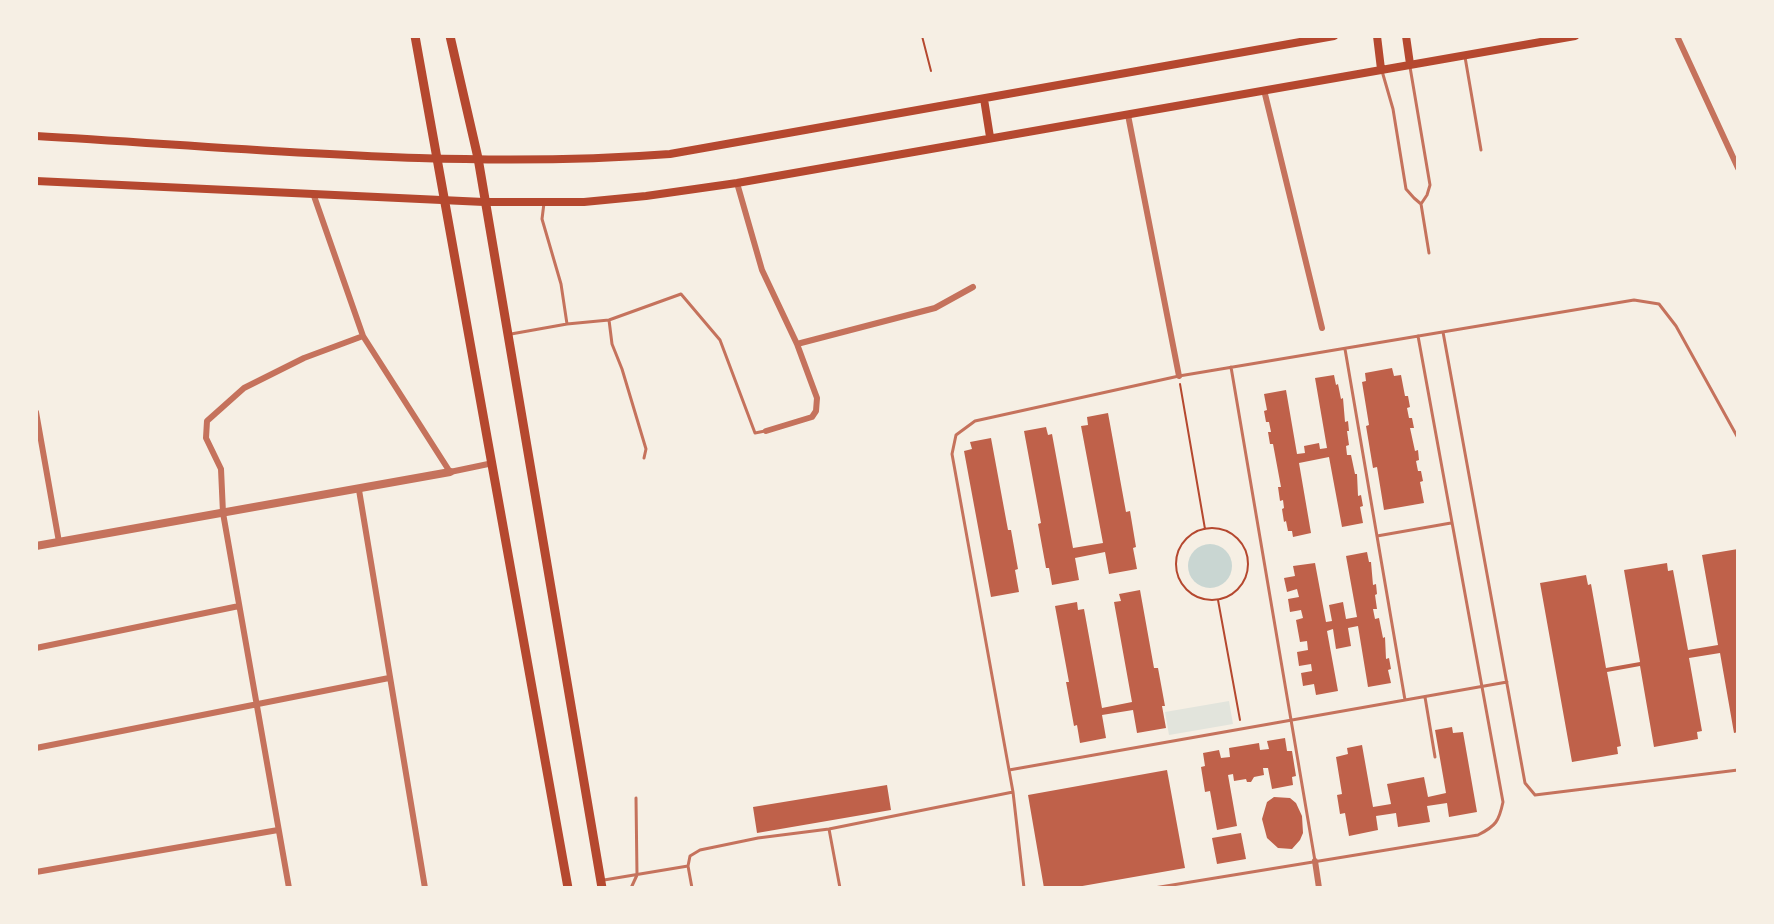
<!DOCTYPE html>
<html>
<head>
<meta charset="utf-8">
<style>
	body { margin:0 }
	#map { position:relative; width:1774px; height:924px; overflow:hidden; background:#f6efe4; font-family:"Fira Sans",sans-serif }
	canvas { display:block }
	.frame { position:absolute; inset:0; border:38px solid #f6efe4; pointer-events:none }
</style>
</head>
<body>
<div id="map">
<canvas width="1774" height="924"></canvas>
<div class="frame"></div>
</div>
<script>
const ctx = document.querySelector('canvas').getContext('2d');
ctx.lineJoin = 'round';
function paint(path, color) { ctx.fillStyle = color; ctx.fill(path, 'evenodd'); }
function trace(path, color, width, dash) { ctx.strokeStyle = color; ctx.lineWidth = width; ctx.lineCap = dash ? 'butt' : 'round'; ctx.setLineDash(dash || []); ctx.stroke(path); }
const green = new Path2D(`
	M 1229,701 L 1233,724 L 1169,735 L 1165,712 Z`);
const water = new Path2D(`
	M1188 566a22 22 0 1 1 44 0a22 22 0 1 1-44 0Z`);
const building = new Path2D(`
	M 1392,368 L 1394,376 L 1401,375 L 1405,396 L 1408,396 L 1410,407 L 1407,408 L 1409,418 L 1412,418 L 1414,428 L 1410,428 L 1415,451 L 1418,450 L 1419,460 L 1416,461 L 1418,471 L 1421,471 L 1423,481 L 1420,482 L 1424,503 L 1384,510 L 1377,467 L 1373,468 L 1366,426 L 1369,425 L 1362,382 L 1366,381 L 1365,373 Z
	M 1334,375 L 1336,385 L 1338,384 L 1341,399 L 1343,398 L 1345,422 L 1348,421 L 1349,431 L 1347,431 L 1349,445 L 1346,446 L 1347,455 L 1351,455 L 1355,474 L 1357,474 L 1358,496 L 1361,495 L 1363,506 L 1360,507 L 1363,523 L 1342,527 L 1329,457 L 1299,463 L 1311,533 L 1293,537 L 1292,531 L 1288,531 L 1286,521 L 1284,522 L 1282,509 L 1284,508 L 1283,500 L 1280,501 L 1278,487 L 1281,487 L 1273,444 L 1270,444 L 1268,432 L 1271,432 L 1269,422 L 1266,422 L 1264,411 L 1267,410 L 1264,394 L 1286,390 L 1297,454 L 1305,453 L 1304,446 L 1319,443 L 1320,449 L 1327,448 L 1315,378 Z
	M 1108,413 L 1126,512 L 1130,511 L 1136,547 L 1133,548 L 1137,569 L 1109,574 L 1105,552 L 1075,558 L 1079,580 L 1052,585 L 1049,568 L 1046,568 L 1038,524 L 1041,523 L 1024,431 L 1046,427 L 1048,435 L 1052,434 L 1073,548 L 1103,543 L 1081,426 L 1088,425 L 1087,417 Z
	M 991,438 L 1008,530 L 1011,530 L 1018,569 L 1015,570 L 1019,592 L 991,597 L 964,451 L 972,449 L 970,442 Z
	M 1738,549 L 1738,732 L 1734,733 L 1720,653 L 1689,658 L 1702,731 L 1697,732 L 1698,739 L 1654,747 L 1640,666 L 1607,672 L 1621,746 L 1617,747 L 1618,754 L 1572,762 L 1540,583 L 1586,575 L 1588,585 L 1591,584 L 1606,668 L 1640,662 L 1624,570 L 1667,563 L 1668,571 L 1673,570 L 1688,650 L 1718,645 L 1702,555 Z
	M 1367,552 L 1369,562 L 1371,562 L 1373,585 L 1376,584 L 1377,594 L 1375,595 L 1377,609 L 1373,609 L 1375,619 L 1379,618 L 1383,638 L 1385,637 L 1386,659 L 1389,658 L 1391,669 L 1388,670 L 1391,683 L 1368,687 L 1358,626 L 1348,628 L 1351,646 L 1336,649 L 1333,629 L 1327,631 L 1338,691 L 1316,695 L 1314,684 L 1303,686 L 1301,673 L 1312,671 L 1311,664 L 1299,666 L 1297,652 L 1308,650 L 1307,641 L 1300,642 L 1296,620 L 1303,618 L 1301,610 L 1290,612 L 1288,599 L 1299,597 L 1297,589 L 1287,592 L 1284,578 L 1295,576 L 1293,566 L 1315,563 L 1326,622 L 1332,621 L 1329,605 L 1343,602 L 1346,619 L 1357,617 L 1346,556 Z
	M 1140,590 L 1154,668 L 1158,668 L 1165,706 L 1162,706 L 1166,728 L 1137,733 L 1133,710 L 1102,715 L 1106,738 L 1080,743 L 1077,725 L 1074,726 L 1066,682 L 1069,682 L 1055,606 L 1077,602 L 1078,610 L 1084,609 L 1102,708 L 1132,702 L 1114,602 L 1121,601 L 1119,594 Z
	M 1452,727 L 1453,733 L 1463,732 L 1477,812 L 1449,817 L 1447,803 L 1427,806 L 1430,822 L 1398,827 L 1396,813 L 1376,816 L 1378,830 L 1349,836 L 1345,813 L 1340,814 L 1337,795 L 1342,794 L 1336,757 L 1348,754 L 1347,748 L 1362,745 L 1373,807 L 1391,804 L 1387,784 L 1424,777 L 1428,797 L 1446,793 L 1435,730 Z
	M 1285,738 L 1287,751 L 1292,751 L 1296,776 L 1292,777 L 1293,785 L 1272,789 L 1268,768 L 1263,768 L 1264,775 L 1254,777 L 1251,782 L 1247,782 L 1246,779 L 1234,781 L 1233,774 L 1228,775 L 1237,826 L 1217,830 L 1210,791 L 1205,792 L 1201,767 L 1205,766 L 1203,753 L 1219,750 L 1221,758 L 1230,757 L 1229,748 L 1259,743 L 1260,750 L 1269,749 L 1267,741 Z
	M 1167,770 L 1185,868 L 1071,888 L 1044,888 L 1028,795 Z
	M 887,785 L 891,810 L 757,833 L 753,807 Z
	M 1274,797 L 1290,798 L 1296,803 L 1302,816 L 1303,833 L 1300,840 L 1292,849 L 1278,848 L 1267,838 L 1262,819 L 1267,802 Z
	M 1241,833 L 1246,859 L 1217,864 L 1212,838 Z`);
const path = new Path2D(`
	M 922,36 L 931,71
	M 1180,384 L 1205,529
	M1176 564a36 36 0 1 1 72 0a36 36 0 1 1-72 0Z
	M 1218,600 L 1240,720`);
const service = new Path2D(`
	M 1465,57 L 1481,150
	M 1410,67 L 1430,185 L 1427,195 L 1421,204 L 1429,253
	M 1382,71 L 1393,109 L 1406,189 L 1414,198 L 1421,204
	M 544,203 L 542,219 L 561,284 L 567,324
	M 609,320 L 612,344 L 622,369 L 646,449 L 644,458
	M 1443,332 L 1525,783 L 1535,795 L 1738,770
	M 511,334 L 567,324 L 609,320 L 681,294 L 720,340 L 755,433 L 765,431
	M 1345,349 L 1405,700
	M 1231,367 L 1315,861
	M 1377,536 L 1451,523
	M 1425,697 L 1435,757
	M 1009,770 L 1507,682
	M 829,829 L 840,888
	M 604,880 L 688,866
	M 631,888 L 637,875 L 636,798
	M 692,888 L 688,866 L 690,856 L 700,850 L 758,838 L 829,829 L 1013,792
	M 1024,888 L 1013,792 L 952,454 L 956,435 L 975,421 L 1179,376 L 1634,300 L 1659,304 L 1676,326 L 1738,438
	M 1154,888 L 1478,835 C 1496,826 1499,821 1503,802 L 1418,336`);
const minor = new Path2D(`
	M 1677,36 L 1738,168
	M 1264,90 L 1322,328
	M 1128,115 L 1179,376
	M 737,183 L 762,270 L 797,344 L 817,398 L 816,411 L 812,417 L 766,431
	M 314,196 L 363,336 L 450,472 L 493,463
	M 797,344 L 935,308 L 973,287
	M 36,412 L 59,542
	M 359,490 L 425,888
	M 36,648 L 239,606
	M 36,748 L 389,678
	M 1315,861 L 1319,888
	M 36,872 L 278,830
	M 289,888 L 223,513 L 221,469 L 206,438 L 207,421 L 244,388 L 304,358 L 363,336`);
const tertiary = new Path2D(`
	M 36,546 L 450,472`);
const secondary = new Path2D(`
	M 1377,36 L 1381,69
	M 1406,36 L 1410,64
	M 984,99 L 990,137
	M 36,136 C 247,148 459,170 670,154 L 1334,36
	M 36,181 L 484,202 L 584,202 L 646,196 L 737,183 L 1575,36`);
const primary = new Path2D(`
	M 415,36 L 568,888
	M 450,36 L 478,158 L 602,888`);
paint(green, '#e2e4dc');
paint(water, '#c9d6d2');
paint(building, '#bf614a');
trace(path, '#b5482f', 2);
trace(service, '#c5725c', 3);
trace(minor, '#c5725c', 6);
trace(tertiary, '#c5725c', 8);
trace(secondary, '#b5482f', 8);
trace(primary, '#b5482f', 9);
</script>
</body>
</html>
